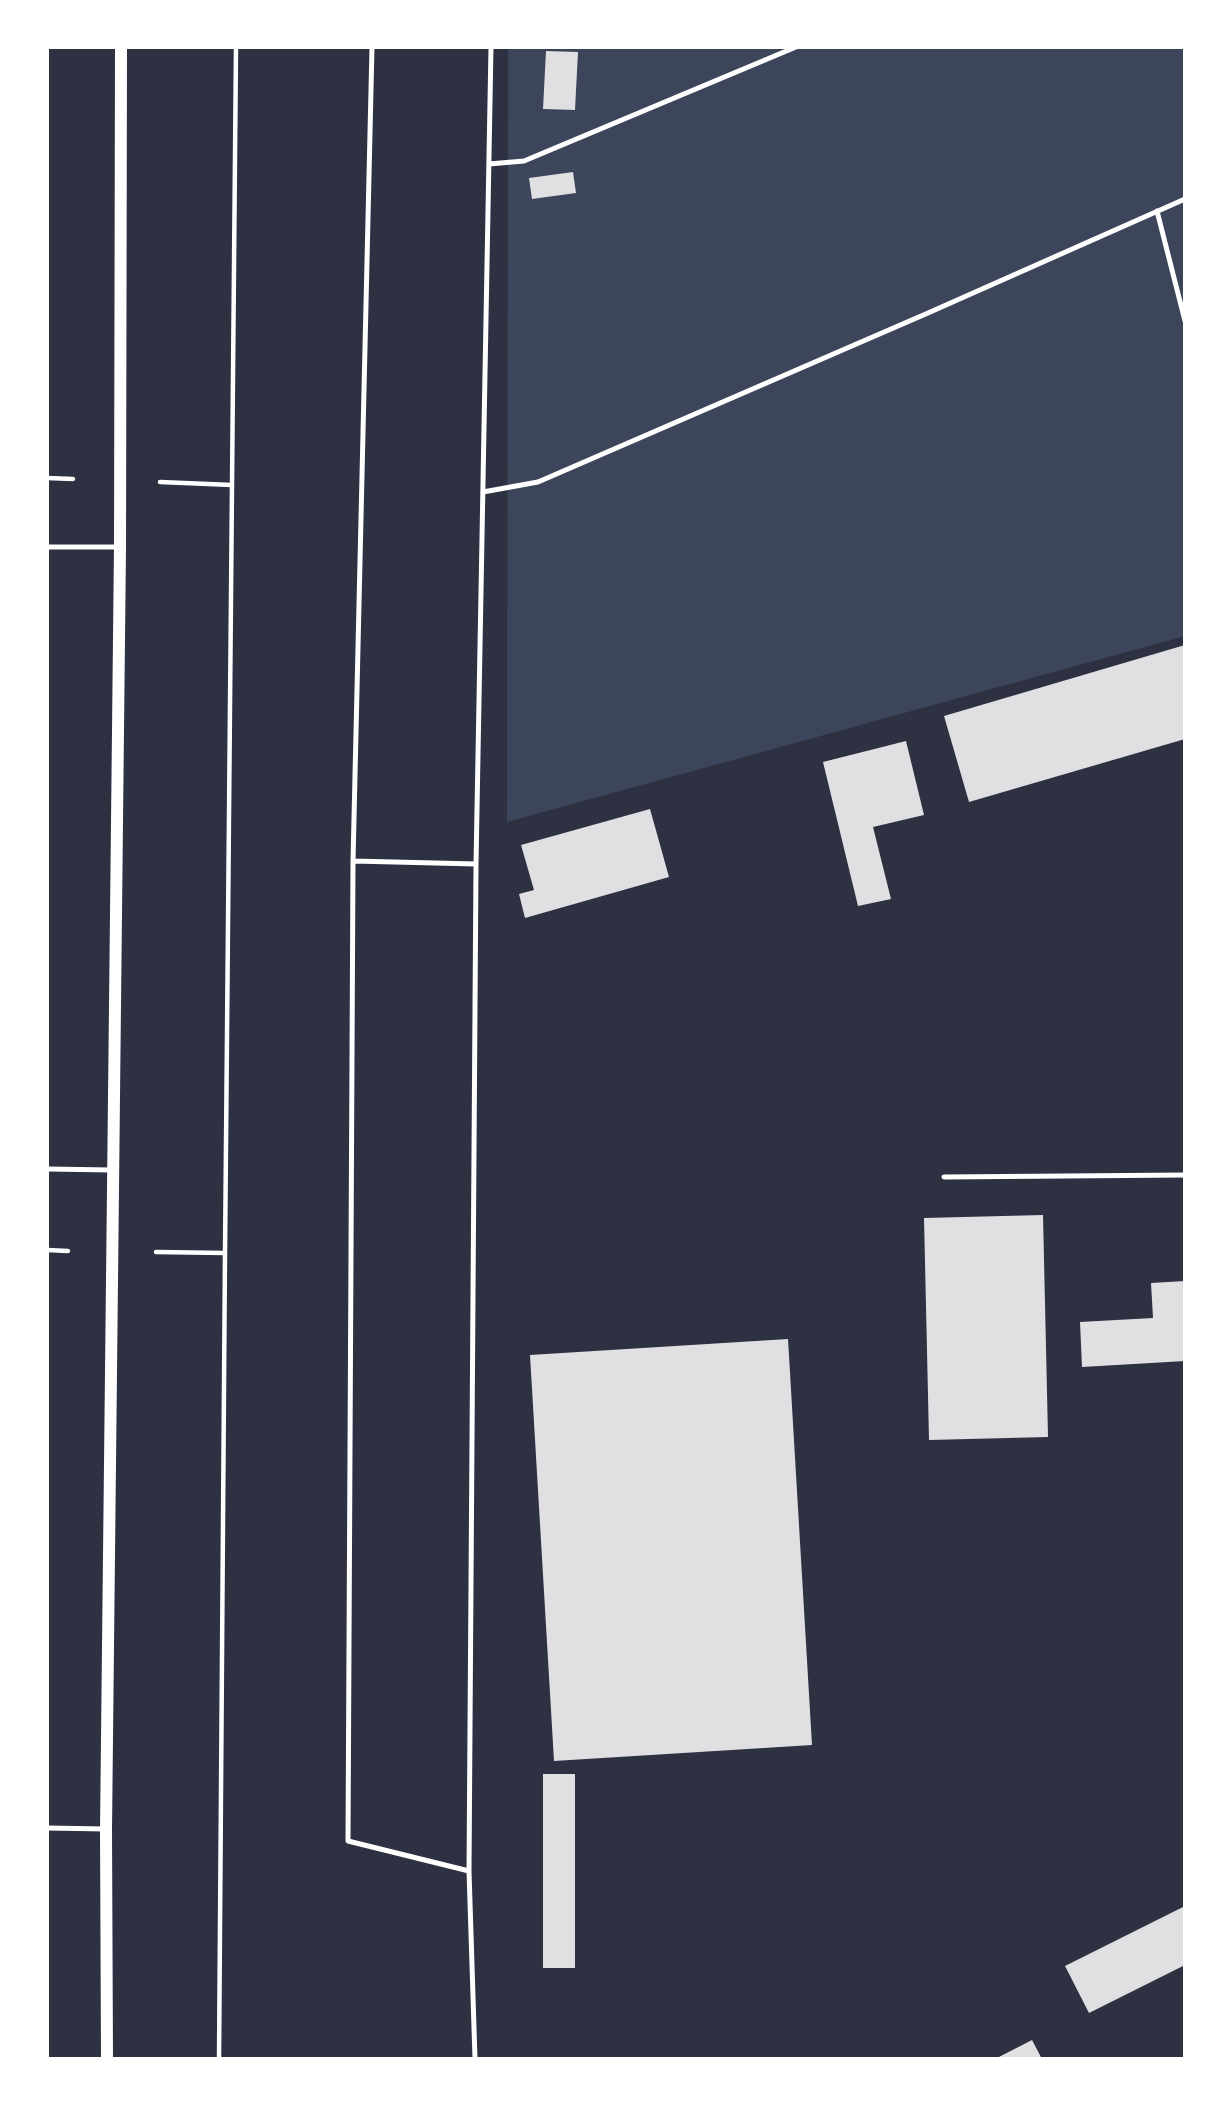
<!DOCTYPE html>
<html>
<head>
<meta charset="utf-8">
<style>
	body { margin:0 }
	#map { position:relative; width:1232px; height:2106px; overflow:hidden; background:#2d3142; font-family:"Crimson Pro",serif }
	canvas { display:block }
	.frame { position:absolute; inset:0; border:49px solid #fff; pointer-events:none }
</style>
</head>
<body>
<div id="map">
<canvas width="1232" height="2106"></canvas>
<div class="frame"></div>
</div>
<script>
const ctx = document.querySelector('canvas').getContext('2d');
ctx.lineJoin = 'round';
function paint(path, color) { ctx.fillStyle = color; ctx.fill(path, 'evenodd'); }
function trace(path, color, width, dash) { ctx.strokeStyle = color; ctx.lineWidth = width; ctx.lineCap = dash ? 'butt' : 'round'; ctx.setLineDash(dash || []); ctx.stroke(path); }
const green = new Path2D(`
	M 508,47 L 1185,47 L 1185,636 L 507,822 Z`);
const building = new Path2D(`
	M 546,51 L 578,52 L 575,110 L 543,109 Z
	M 573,172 L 576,193 L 532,199 L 529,178 Z
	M 1185,645 L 1185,739 L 969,802 L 944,716 Z
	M 906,741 L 924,815 L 873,827 L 891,899 L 858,906 L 823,762 Z
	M 650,809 L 669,877 L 525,918 L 519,894 L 534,890 L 521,845 Z
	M 1043,1215 L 1048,1437 L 929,1440 L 924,1218 Z
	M 1185,1281 L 1185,1361 L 1082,1367 L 1080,1322 L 1153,1318 L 1151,1283 Z
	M 788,1339 L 812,1745 L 554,1761 L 530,1355 Z
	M 543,1774 L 575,1774 L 575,1968 L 543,1968 Z
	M 1185,1906 L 1185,1965 L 1089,2013 L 1065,1966 Z
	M 1032,2040 L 1042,2059 L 995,2059 Z`);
const path = new Path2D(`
	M 47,478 L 73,479
	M 160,482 L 232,485
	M 47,1250 L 68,1251
	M 156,1252 L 225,1253 L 236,47
	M 219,2059 L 225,1253`);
const service = new Path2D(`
	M 372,47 L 353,861 L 348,1841 L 469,1871
	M 489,164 L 524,161 L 796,47
	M 1157,211 L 1185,321
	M 483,492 L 538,482 L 928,313 L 1185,199
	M 47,547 L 120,547
	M 353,861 L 476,864
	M 47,1169 L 112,1170
	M 944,1177 L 1185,1175
	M 47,1828 L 106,1829
	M 475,2059 L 469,1871 L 476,864 L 491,47`);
const tertiary = new Path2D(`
	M 107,2059 L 106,1829 L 120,547 L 121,47`);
paint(green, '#3c4559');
paint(building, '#e0e0e3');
trace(path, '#fff', 4.5);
trace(service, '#fff', 5);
trace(tertiary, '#fff', 12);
</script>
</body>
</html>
